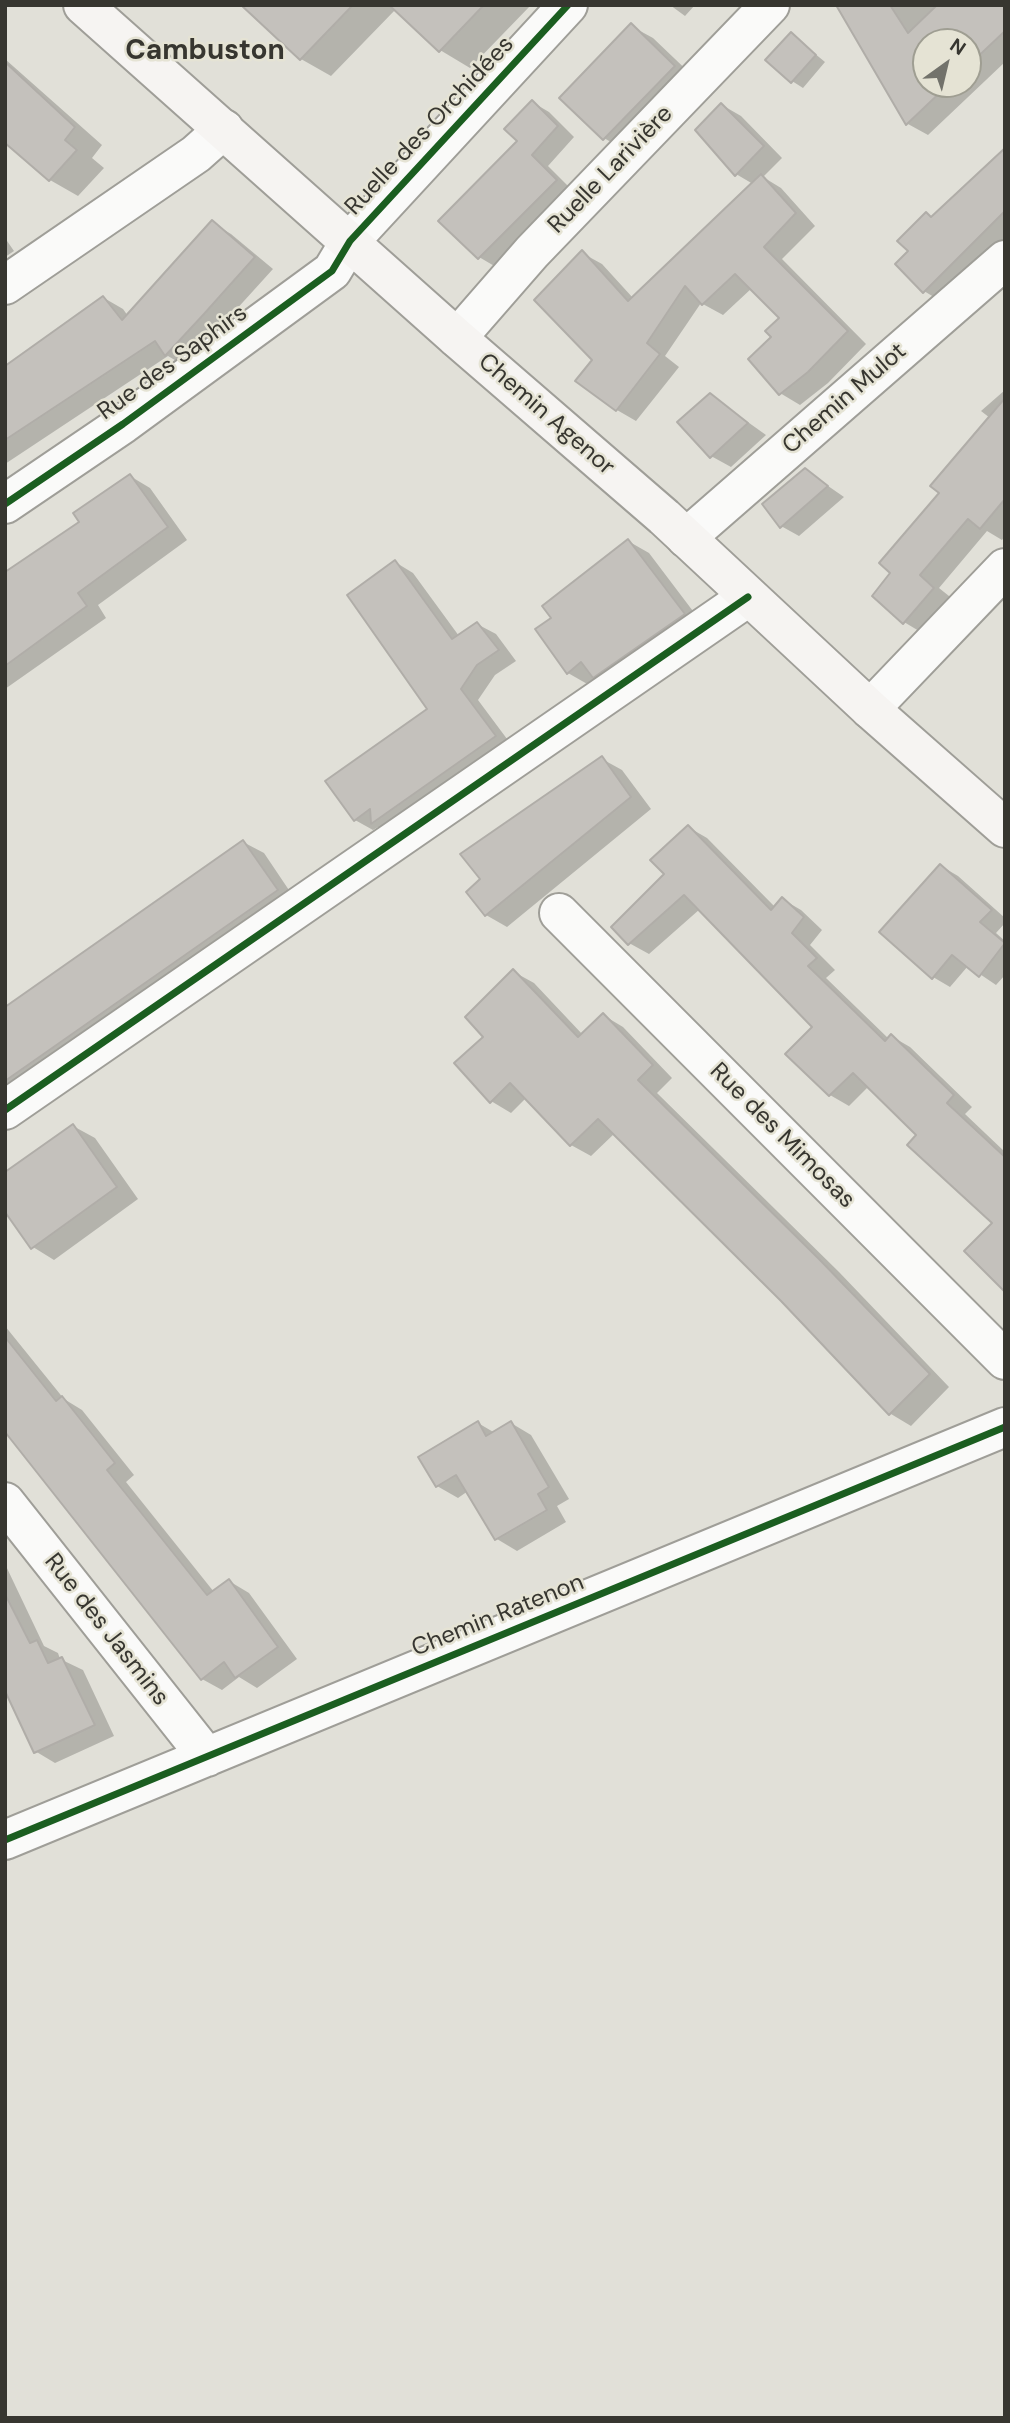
<!DOCTYPE html>
<html>
<head>
<meta charset="utf-8">
<style>
	body { margin:0 }
	#map { position:relative; width:1010px; height:2423px; overflow:hidden; background:#e1e0d8; font-family:"DM Sans",sans-serif }
	canvas { display:block }
	.frame { position:absolute; inset:0; border:7px solid #373630; pointer-events:none }
	.north { position:absolute; left:912px; top:28px; width:70px; height:70px; box-sizing:border-box; background:#e5e3d4; border:2px solid #9f9e92; border-radius:50%; rotate:34deg; font-size:19px; font-weight:700; line-height:28px; text-align:center; color:#373630 }
	.north::after { content:''; display:block; margin:auto; width:24px; height:32px; background:#72726b; clip-path:polygon(50% 0,100% 100%,50% 72%,0 100%) }
</style>
</head>
<body>
<div id="map">
<canvas width="1010" height="2423"></canvas>
<div class="frame"></div>
<div class="north">N</div>
</div>
<script>
const ctx = document.querySelector('canvas').getContext('2d');
ctx.lineJoin = 'round';
function paint(path, color) { ctx.fillStyle = color; ctx.fill(path, 'evenodd'); }
function trace(path, color, width, dash) { ctx.strokeStyle = color; ctx.lineWidth = width; ctx.lineCap = dash ? 'butt' : 'round'; ctx.setLineDash(dash || []); ctx.stroke(path); }
function write(font, color, halo, rows, align = 'center') {
  ctx.font = font + ' "DM Sans",sans-serif'; ctx.lineWidth = 5; ctx.setLineDash([]); ctx.textBaseline = 'middle'; ctx.strokeStyle = halo; ctx.fillStyle = color; for (const [text, x, y, turn = 0] of rows) {
    ctx.save(); ctx.translate(x, y); ctx.rotate((+turn || 0) * Math.PI / 180); ctx.textAlign = isNaN(turn) ? turn : align; if (halo) ctx.strokeText(text, 0, 0); ctx.fillText(text, 0, 0); ctx.restore();
  }
}
const shadow = new Path2D(`
	M 243,5 L 531,5 L 470,68 L 440,50 L 396,9 L 331,76 L 301,59 Z
	M 670,5 L 695,5 L 685,16 Z
	M 838,5 L 1005,5 L 1005,62 L 928,135 L 908,124 ZM 926,42 L 968,42 L 968,84 L 926,84 Z
	M 631,26 L 653,38 L 696,79 L 626,151 L 604,138 Z
	M 791,34 L 825,62 L 803,88 L 792,81 Z
	M 5,59 L 102,145 L 92,158 L 104,168 L 78,196 L 50,180 L 5,140 Z
	M 532,102 L 549,112 L 574,137 L 548,166 L 573,191 L 496,267 L 479,257 Z
	M 722,105 L 741,116 L 782,158 L 763,177 L 781,188 L 815,226 L 782,259 L 866,344 L 828,383 L 800,405 L 780,393 L 774,337 L 781,318 L 752,288 L 723,315 L 701,303 L 665,356 L 679,367 L 636,421 L 617,410 L 594,360 L 582,253 L 602,264 L 633,298 L 753,184 L 736,174 Z
	M 1005,151 L 1005,240 L 942,302 L 924,291 L 910,251 L 933,218 Z
	M 212,223 L 231,234 L 273,269 L 185,366 L 168,356 L 5,464 L 5,368 L 104,298 L 123,309 L 128,316 Z
	M 5,238 L 14,251 L 5,257 Z
	M 1005,390 L 1005,536 L 1002,540 L 987,531 L 939,588 L 954,600 L 924,634 L 904,622 L 892,573 L 990,418 L 981,411 Z
	M 710,395 L 766,435 L 731,467 L 711,456 Z
	M 805,470 L 844,497 L 799,536 L 781,526 Z
	M 130,476 L 150,488 L 187,540 L 98,605 L 106,618 L 5,689 L 5,589 Z
	M 628,541 L 649,553 L 705,627 L 589,685 L 568,673 L 553,618 Z
	M 395,562 L 413,573 L 459,636 L 477,624 L 496,634 L 516,661 L 495,675 L 478,700 L 513,747 L 391,834 L 378,827 L 373,830 L 355,820 L 429,709 Z
	M 602,759 L 622,770 L 651,809 L 507,927 L 486,915 Z
	M 688,827 L 707,838 L 775,907 L 782,899 L 801,910 L 822,930 L 810,945 L 835,970 L 826,978 L 889,1039 L 891,1036 L 910,1047 L 972,1107 L 965,1114 L 1005,1152 L 1005,1186 L 919,1135 L 869,1086 L 849,1106 L 830,1095 L 815,1027 L 700,909 L 649,954 L 629,943 Z
	M 243,842 L 264,853 L 297,902 L 5,1107 L 5,1008 Z
	M 941,866 L 958,876 L 1005,918 L 1005,923 L 996,933 L 1005,941 L 1005,975 L 996,985 L 968,966 L 950,987 L 933,977 Z
	M 514,972 L 534,983 L 583,1035 L 603,1015 L 623,1027 L 672,1078 L 657,1093 L 839,1272 L 949,1387 L 911,1426 L 891,1414 L 782,1300 L 615,1133 L 591,1156 L 571,1145 L 526,1098 L 511,1113 L 491,1101 L 486,1037 Z
	M 73,1126 L 95,1138 L 138,1199 L 54,1260 L 33,1247 Z
	M 5,1326 L 64,1399 L 82,1410 L 134,1475 L 126,1482 L 214,1592 L 229,1581 L 249,1593 L 297,1659 L 257,1688 L 239,1677 L 222,1690 L 202,1679 L 5,1420 Z
	M 478,1423 L 495,1433 L 511,1423 L 531,1435 L 569,1499 L 557,1506 L 566,1522 L 517,1551 L 497,1539 L 468,1491 L 458,1498 L 437,1486 Z
	M 5,1564 L 44,1646 L 58,1653 L 60,1659 L 83,1670 L 114,1736 L 55,1763 L 35,1751 L 5,1687 Z`);
const building = new Path2D(`
	M 241,5 L 353,5 L 300,60 Z
	M 389,5 L 484,5 L 439,52 Z
	M 836,5 L 890,5 L 908,33 L 937,5 L 1005,5 L 1005,31 L 968,66 L 968,42 L 926,42 L 926,84 L 949,84 L 906,125 Z
	M 631,23 L 675,66 L 603,140 L 559,98 Z
	M 791,32 L 816,55 L 791,83 L 765,60 Z
	M 5,62 L 75,127 L 65,140 L 77,150 L 49,181 L 5,143 Z
	M 532,100 L 558,126 L 532,155 L 557,180 L 478,259 L 438,221 L 517,141 L 504,129 Z
	M 721,103 L 764,146 L 735,176 L 695,130 Z
	M 1005,148 L 1005,211 L 923,293 L 895,264 L 908,251 L 897,241 L 926,212 L 931,217 Z
	M 761,174 L 796,213 L 764,247 L 848,331 L 808,372 L 779,395 L 748,359 L 771,337 L 765,331 L 779,318 L 735,274 L 702,305 L 685,286 L 647,343 L 660,354 L 616,411 L 575,381 L 592,360 L 534,300 L 582,250 L 628,301 Z
	M 212,220 L 255,257 L 204,314 L 165,356 L 155,341 L 5,440 L 5,366 L 103,296 L 122,320 Z
	M 710,393 L 748,423 L 710,458 L 677,422 Z
	M 1005,398 L 1005,499 L 980,529 L 968,519 L 920,575 L 934,588 L 903,624 L 872,596 L 890,573 L 879,563 L 939,493 L 930,486 Z
	M 805,468 L 828,486 L 780,528 L 762,504 Z
	M 130,474 L 168,527 L 78,593 L 87,606 L 5,666 L 5,572 L 79,522 L 73,513 Z
	M 628,539 L 685,614 L 593,678 L 581,662 L 567,674 L 535,629 L 551,618 L 542,606 Z
	M 395,560 L 452,639 L 477,622 L 499,650 L 477,665 L 461,689 L 496,736 L 371,824 L 370,809 L 354,821 L 325,781 L 427,709 L 347,595 Z
	M 602,756 L 631,797 L 485,916 L 466,892 L 480,879 L 460,854 Z
	M 688,825 L 771,910 L 782,897 L 804,917 L 792,933 L 817,958 L 808,966 L 885,1041 L 891,1034 L 954,1095 L 947,1103 L 1005,1157 L 1005,1292 L 964,1251 L 992,1223 L 907,1145 L 916,1135 L 853,1073 L 829,1096 L 785,1054 L 812,1027 L 684,895 L 628,945 L 611,927 L 664,874 L 650,860 Z
	M 243,840 L 278,890 L 5,1081 L 5,1007 Z
	M 940,864 L 992,910 L 980,922 L 1005,943 L 979,977 L 952,955 L 932,979 L 879,932 Z
	M 513,969 L 578,1037 L 603,1013 L 653,1065 L 638,1080 L 819,1259 L 930,1374 L 889,1415 L 781,1301 L 598,1119 L 570,1146 L 510,1083 L 490,1103 L 454,1063 L 483,1037 L 465,1017 Z
	M 73,1124 L 117,1187 L 31,1249 L 5,1212 L 5,1172 Z
	M 5,1337 L 56,1401 L 62,1396 L 115,1463 L 107,1470 L 207,1595 L 229,1579 L 278,1647 L 235,1678 L 224,1662 L 201,1680 L 5,1432 Z
	M 478,1421 L 486,1436 L 511,1421 L 549,1487 L 538,1494 L 547,1510 L 495,1540 L 456,1475 L 436,1487 L 418,1457 Z
	M 5,1594 L 30,1643 L 37,1640 L 48,1663 L 62,1657 L 95,1725 L 34,1753 L 5,1691 Z`);
const minor = new Path2D(`
	M 5,285 L 196,154 L 224,129
	M 457,338 L 532,252 L 770,5
	M 5,504 L 123,424 L 332,271 L 350,241 L 568,5
	M 686,538 L 1005,260
	M 870,709 L 1005,568
	M 559,913 L 1005,1360
	M 5,1110 L 748,597
	M 5,1502 L 207,1757
	M 5,1840 L 1005,1427`);
const secondary = new Path2D(`
	M 83,5 L 457,338 L 664,517 L 870,709 L 1005,828`);
const cycleway = new Path2D(`
	M 5,504 L 123,424 L 332,271 L 350,241 L 568,5
	M 5,1110 L 748,597
	M 5,1840 L 1005,1427`);
const streetNames = [
	["Ruelle des Orchidées",430,126,-47],
	["Ruelle Larivière",611,170,-46],
	["Rue des Saphirs",173,363,-36],
	["Chemin Mulot",845,399,-41],
	["Chemin Agenor",546,415,41],
	["Rue des Mimosas",782,1136,45],
	["Chemin Ratenon",498,1616,-22],
	["Rue des Jasmins",106,1630,52]
];
const quarterNames = [
	["Cambuston",205,52]
];
paint(shadow, '#0003');
paint(building, '#c4c1bc');
trace(building, '#b0ada8', 2);
trace(minor, '#9f9e98', 42);
trace(secondary, '#9f9e98', 42);
trace(minor, '#fafaf9', 38);
trace(secondary, '#f6f4f2', 38);
trace(cycleway, '#1b5e20', 7);
write('24px', '#373630', '#e5e3d4', streetNames);
write('bold 28px', '#373630', '#e5e3d4', quarterNames);
</script>
</body>
</html>
